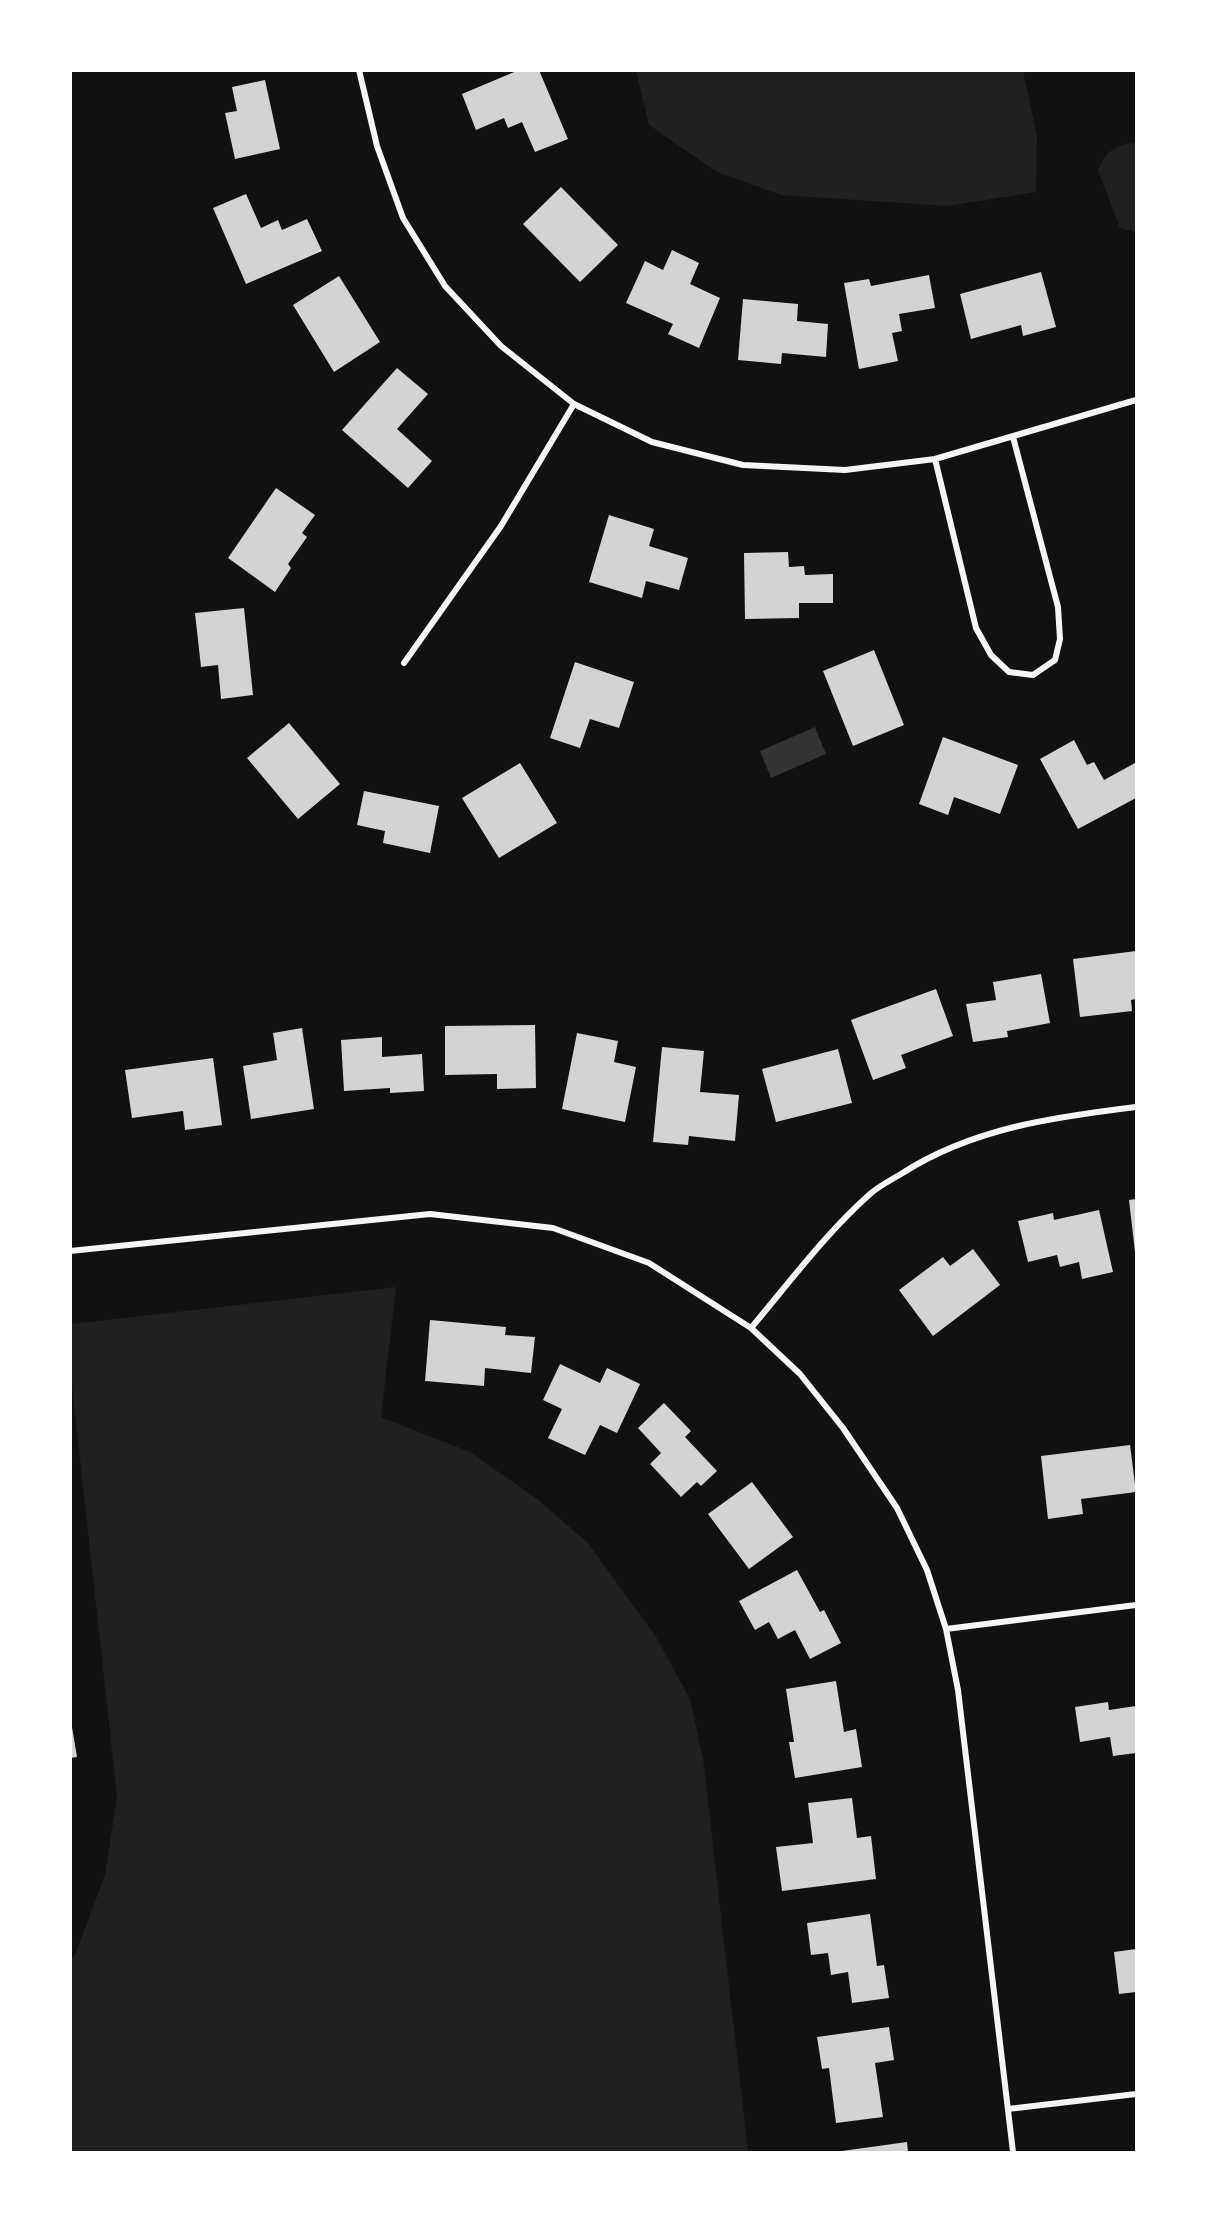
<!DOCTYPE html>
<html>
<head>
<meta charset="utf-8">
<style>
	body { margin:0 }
	#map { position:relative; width:1207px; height:2223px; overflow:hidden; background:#111; font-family:Rubik,sans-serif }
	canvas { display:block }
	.frame { position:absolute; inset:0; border:72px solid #fff; pointer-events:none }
</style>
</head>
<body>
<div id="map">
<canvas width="1207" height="2223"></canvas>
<div class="frame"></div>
</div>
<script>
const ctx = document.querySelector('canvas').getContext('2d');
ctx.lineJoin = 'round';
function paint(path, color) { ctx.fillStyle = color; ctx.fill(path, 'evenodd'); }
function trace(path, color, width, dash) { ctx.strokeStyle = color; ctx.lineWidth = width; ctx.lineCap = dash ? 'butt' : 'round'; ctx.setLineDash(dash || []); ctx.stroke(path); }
const green = new Path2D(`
	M 636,71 L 1023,71 L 1037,137 L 1036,192 L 947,206 L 781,195 L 717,172 L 649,125 Z
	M 1130,143 L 1136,144 L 1136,232 L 1120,228 L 1098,170 C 1104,154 1113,146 1130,143 Z
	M 396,1287 L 381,1417 L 470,1452 L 537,1499 L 588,1543 L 656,1637 L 690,1699 L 703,1758 L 748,2152 L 71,2152 L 71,1958 L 75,1955 L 105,1875 L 117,1797 L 71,1376 L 71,1324 Z`);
const water = new Path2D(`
	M 815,727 L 826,754 L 771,778 L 760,751 Z`);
const building = new Path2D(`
	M 519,70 L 539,70 L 568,139 L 535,152 L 522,122 L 508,128 L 504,118 L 476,130 L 462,94 Z
	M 265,80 L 280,149 L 235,159 L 225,113 L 237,111 L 232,87 Z
	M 561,187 L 618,245 L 580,282 L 523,224 Z
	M 246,194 L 261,228 L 278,220 L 282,230 L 307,219 L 322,251 L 246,284 L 213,208 Z
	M 672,250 L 699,263 L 690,284 L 720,298 L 699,348 L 668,334 L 673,324 L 626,303 L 645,261 L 663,270 Z
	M 1041,272 L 1056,327 L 1023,336 L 1021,325 L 971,339 L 960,294 Z
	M 929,275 L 935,308 L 899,314 L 902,331 L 892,333 L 898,361 L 859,369 L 844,283 L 869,279 L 871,286 Z
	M 339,276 L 380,342 L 334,372 L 293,305 Z
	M 743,299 L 798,304 L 797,321 L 828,324 L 826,357 L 782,353 L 781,364 L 738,360 Z
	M 397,368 L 428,394 L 397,429 L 432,461 L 408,488 L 342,430 Z
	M 276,488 L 315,515 L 302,533 L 307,537 L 288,564 L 291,568 L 275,592 L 228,558 Z
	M 609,515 L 654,529 L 649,546 L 688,558 L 679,590 L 646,581 L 642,598 L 589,582 Z
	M 788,552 L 789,567 L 804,566 L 805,575 L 833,574 L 833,603 L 799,603 L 799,618 L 745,619 L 744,553 Z
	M 244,608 L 253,695 L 221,699 L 218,665 L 201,667 L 195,613 Z
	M 874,650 L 904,725 L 853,746 L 823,671 Z
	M 575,662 L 634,682 L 619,728 L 590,719 L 580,748 L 550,738 Z
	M 289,723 L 340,784 L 298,819 L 247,758 Z
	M 943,737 L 1018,765 L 1000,814 L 954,797 L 948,815 L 919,804 Z
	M 1074,740 L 1087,765 L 1094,762 L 1104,780 L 1135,763 L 1136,765 L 1136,798 L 1078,829 L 1040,759 Z
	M 520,763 L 557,823 L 499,858 L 462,798 Z
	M 364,791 L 439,806 L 430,853 L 383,843 L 385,831 L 357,825 Z
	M 1136,951 L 1136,999 L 1131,1000 L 1132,1011 L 1080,1017 L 1073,959 Z
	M 1041,974 L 1050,1023 L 1007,1031 L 1008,1037 L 973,1042 L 966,1004 L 996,1000 L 993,982 Z
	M 936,989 L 953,1036 L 901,1055 L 906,1068 L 873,1080 L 851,1020 Z
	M 535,1025 L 536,1088 L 497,1089 L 497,1074 L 445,1075 L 445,1026 Z
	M 302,1028 L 314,1109 L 251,1119 L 243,1066 L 277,1060 L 273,1033 Z
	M 577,1033 L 618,1041 L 614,1062 L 636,1067 L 625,1122 L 562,1109 Z
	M 382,1037 L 382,1057 L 422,1054 L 424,1091 L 390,1093 L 390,1088 L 344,1091 L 341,1040 Z
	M 662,1047 L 704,1051 L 700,1092 L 739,1095 L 735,1141 L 689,1136 L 688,1145 L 653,1142 Z
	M 838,1049 L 852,1103 L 776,1122 L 762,1069 Z
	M 213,1058 L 222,1125 L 185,1130 L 183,1111 L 132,1118 L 125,1070 Z
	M 1136,1199 L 1136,1252 L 1135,1252 L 1129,1200 Z
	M 1099,1210 L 1113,1272 L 1082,1279 L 1079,1262 L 1060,1267 L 1057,1255 L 1028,1262 L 1018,1221 L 1053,1213 L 1054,1220 Z
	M 973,1249 L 1000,1285 L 933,1336 L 899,1290 L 943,1257 L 950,1266 Z
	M 430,1320 L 506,1327 L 505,1335 L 535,1337 L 531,1373 L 485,1368 L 484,1386 L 425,1381 Z
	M 560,1364 L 600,1383 L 607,1368 L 640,1384 L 617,1433 L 600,1425 L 585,1455 L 548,1438 L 562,1409 L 543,1400 Z
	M 664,1403 L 691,1431 L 685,1437 L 717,1471 L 701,1486 L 697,1482 L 681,1497 L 650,1464 L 661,1453 L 638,1428 Z
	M 1130,1445 L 1136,1492 L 1081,1499 L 1083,1514 L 1048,1519 L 1041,1456 Z
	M 752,1482 L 793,1537 L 749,1569 L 708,1514 Z
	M 797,1570 L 820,1612 L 824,1610 L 841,1643 L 810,1659 L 795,1630 L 778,1639 L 769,1622 L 755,1630 L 739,1601 Z
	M 836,1681 L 844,1732 L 856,1729 L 862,1767 L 795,1778 L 789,1742 L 794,1742 L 786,1689 Z
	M 1108,1702 L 1109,1710 L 1136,1706 L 1136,1753 L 1113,1756 L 1110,1737 L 1080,1742 L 1075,1707 Z
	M 70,1715 L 77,1757 L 70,1758 Z
	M 852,1798 L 857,1838 L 871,1836 L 876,1879 L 782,1891 L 776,1847 L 813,1843 L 808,1803 Z
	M 870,1914 L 877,1966 L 884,1965 L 889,1998 L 852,2003 L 848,1972 L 831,1975 L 828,1953 L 811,1955 L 807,1923 Z
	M 1136,1949 L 1136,1992 L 1119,1994 L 1114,1952 Z
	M 889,2027 L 894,2060 L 875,2063 L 883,2117 L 836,2123 L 829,2068 L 822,2069 L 817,2037 Z
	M 907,2142 L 908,2152 L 843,2152 L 842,2151 Z`);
const minor = new Path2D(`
	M 359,70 L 377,146 L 403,218 L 445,286 L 501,346 L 574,404 L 652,442 L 743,465 L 845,470 L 935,459 L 1136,400
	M 935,459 L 976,628 L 991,655 L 1009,672 L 1033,675 L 1055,660 L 1060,639 L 1058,607 L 1013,437
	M 404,663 L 501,526 L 574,404
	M 70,1251 L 430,1214 L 553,1228 L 649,1263 L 751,1328 L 800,1374 L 843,1428 L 897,1508 L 927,1570 L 946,1629 L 958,1690 L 1013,2152
	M 751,1328 C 789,1283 826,1233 870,1194 C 879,1186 891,1180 901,1174 C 972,1128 1054,1117 1136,1107
	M 946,1629 L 1136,1605
	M 1008,2109 L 1136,2094`);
paint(green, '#202020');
paint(water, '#333');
paint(building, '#d3d3d3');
trace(minor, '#f5f5f5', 6);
</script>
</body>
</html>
